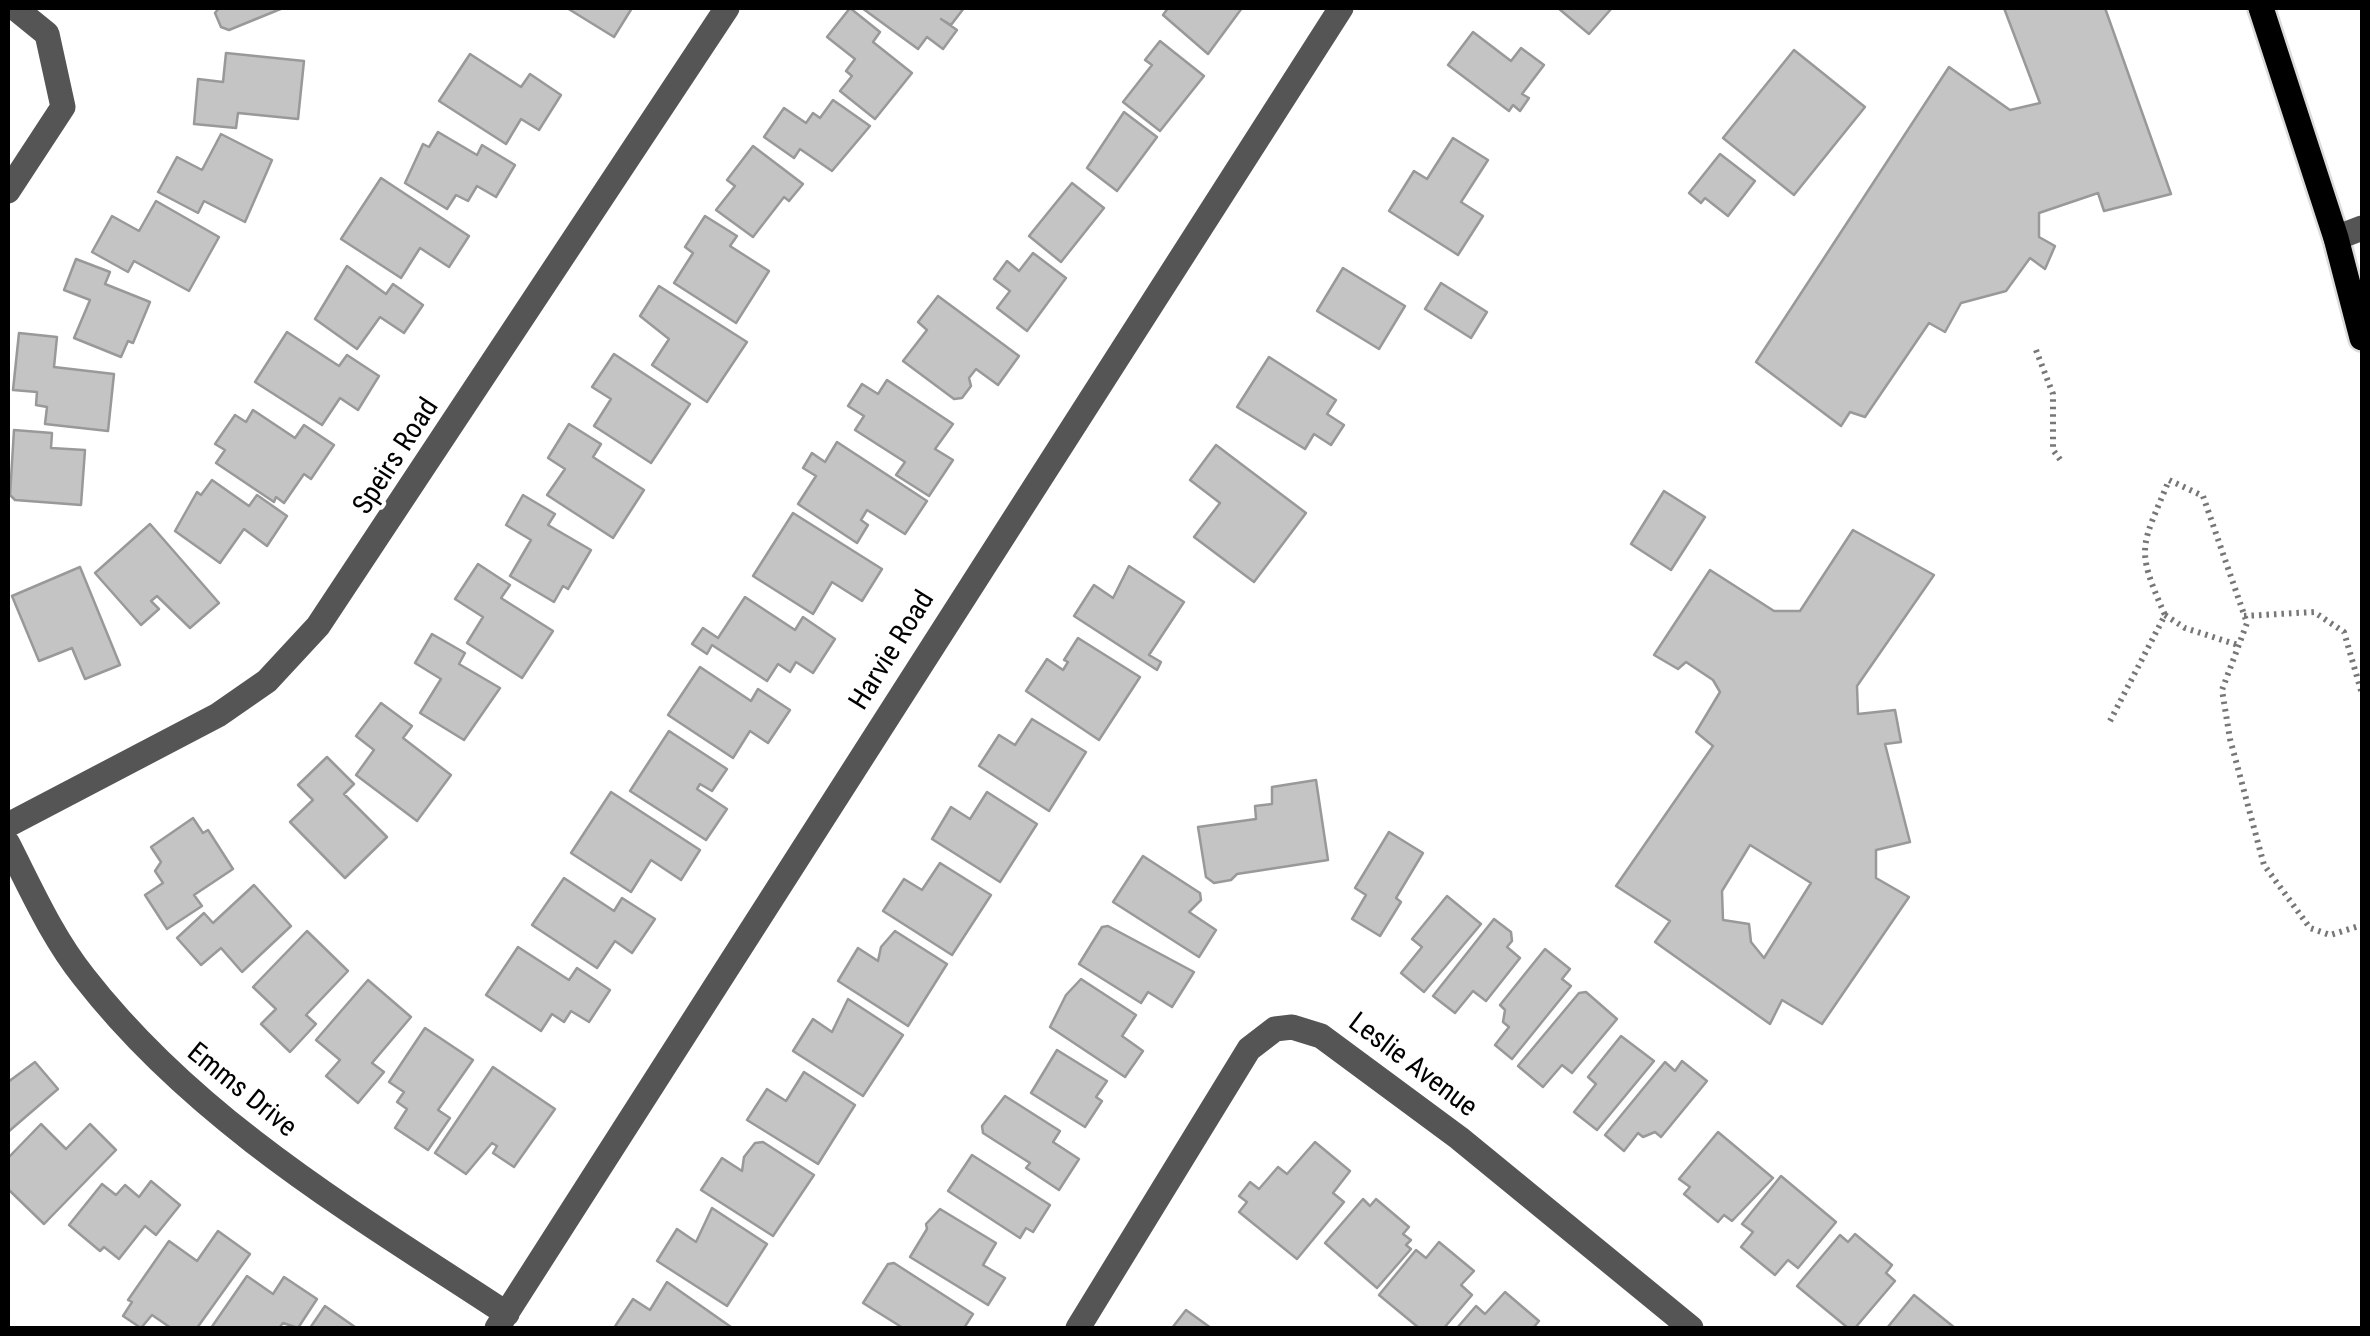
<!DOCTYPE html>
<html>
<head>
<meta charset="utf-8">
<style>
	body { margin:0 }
	#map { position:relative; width:2370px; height:1336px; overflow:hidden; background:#fff; font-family:"Roboto Condensed",sans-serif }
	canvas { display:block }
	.frame { position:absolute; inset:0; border:10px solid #000; pointer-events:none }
</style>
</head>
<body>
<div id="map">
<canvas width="2370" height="1336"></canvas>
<div class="frame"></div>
</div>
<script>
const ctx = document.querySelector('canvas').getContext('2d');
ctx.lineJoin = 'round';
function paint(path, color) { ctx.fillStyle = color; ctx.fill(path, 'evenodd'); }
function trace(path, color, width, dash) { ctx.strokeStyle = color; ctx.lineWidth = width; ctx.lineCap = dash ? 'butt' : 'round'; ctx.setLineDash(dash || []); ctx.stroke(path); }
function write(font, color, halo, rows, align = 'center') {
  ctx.font = font + ' "Roboto Condensed",sans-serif'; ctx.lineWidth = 8; ctx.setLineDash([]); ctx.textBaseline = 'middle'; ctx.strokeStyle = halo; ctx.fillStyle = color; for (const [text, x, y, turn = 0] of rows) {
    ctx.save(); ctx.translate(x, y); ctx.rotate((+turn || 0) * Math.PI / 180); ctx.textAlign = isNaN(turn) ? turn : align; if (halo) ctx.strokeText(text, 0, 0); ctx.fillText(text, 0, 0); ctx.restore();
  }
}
const building = new Path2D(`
	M 219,8 L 283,8 L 229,30 L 221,27 L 215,13 Z
	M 567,8 L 632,8 L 614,37 Z
	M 850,8 L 880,32 L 873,42 L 912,73 L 875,119 L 840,91 L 852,76 L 846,71 L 855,59 L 827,37 Z
	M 862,8 L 964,8 L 951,25 L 941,19 L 957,30 L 943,49 L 927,37 L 918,49 Z
	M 1168,8 L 1242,8 L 1208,54 L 1163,15 Z
	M 1558,8 L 1612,8 L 1589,34 Z
	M 2004,8 L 2105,8 L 2171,194 L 2104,211 L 2098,193 L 2039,213 L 2039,237 L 2055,246 L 2045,269 L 2030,258 L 2006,291 L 1961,303 L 1945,332 L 1929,323 L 1865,417 L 1850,412 L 1841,426 L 1756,362 L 1949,67 L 2010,110 L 2040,103 Z
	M 1473,32 L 1511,61 L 1521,48 L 1544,65 L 1522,94 L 1529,98 L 1520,111 L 1513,105 L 1509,111 L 1448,65 Z
	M 1160,41 L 1204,76 L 1160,131 L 1123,102 L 1152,65 L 1145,60 Z
	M 1794,50 L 1865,107 L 1794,195 L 1723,138 Z
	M 226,53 L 304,61 L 298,119 L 238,113 L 236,128 L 194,124 L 198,79 L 223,82 Z
	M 470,54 L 521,87 L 530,74 L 561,95 L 539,130 L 521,119 L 506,144 L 439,101 Z
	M 833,100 L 870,126 L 832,171 L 800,149 L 794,158 L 764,137 L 784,108 L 806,123 L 813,113 L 820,118 Z
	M 1124,112 L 1157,137 L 1117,191 L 1087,168 Z
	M 438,132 L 477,155 L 482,145 L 515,165 L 496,197 L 477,186 L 468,201 L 456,195 L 447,209 L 405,183 L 423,144 L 429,147 Z
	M 221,134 L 272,160 L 245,222 L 204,201 L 198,213 L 158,192 L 177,157 L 202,170 Z
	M 1453,138 L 1488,160 L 1461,202 L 1483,216 L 1458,255 L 1389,211 L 1414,171 L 1427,179 Z
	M 753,146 L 803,184 L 789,201 L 784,197 L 753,237 L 716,210 L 735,186 L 727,180 Z
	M 1720,154 L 1755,181 L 1728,216 L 1705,198 L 1701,203 L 1689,193 Z
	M 381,178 L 469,236 L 449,267 L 420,248 L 401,278 L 341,239 Z
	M 1072,183 L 1104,208 L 1061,262 L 1029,236 Z
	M 156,201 L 219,237 L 189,291 L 134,261 L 128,272 L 92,252 L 112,216 L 139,231 Z
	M 705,216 L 737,236 L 730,246 L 769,271 L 736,323 L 674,283 L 693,253 L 685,247 Z
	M 1033,253 L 1066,278 L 1027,331 L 997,308 L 1010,291 L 994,279 L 1007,261 L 1019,271 Z
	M 76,259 L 110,272 L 105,284 L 150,302 L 133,343 L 128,341 L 121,357 L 74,338 L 90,300 L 64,290 Z
	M 347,266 L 386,294 L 393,284 L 423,305 L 404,333 L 380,317 L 357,349 L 315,319 Z
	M 1343,268 L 1405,306 L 1379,349 L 1317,311 Z
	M 1441,283 L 1487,312 L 1471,338 L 1425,309 Z
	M 659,286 L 747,342 L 707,402 L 652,365 L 669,339 L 640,316 Z
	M 938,296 L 1019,356 L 998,385 L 976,369 L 969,378 L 971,386 L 962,398 L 954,399 L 903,361 L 927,330 L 918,322 Z
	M 287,332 L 339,366 L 347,355 L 379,376 L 358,410 L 340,398 L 322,425 L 255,382 Z
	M 19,333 L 57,337 L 54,367 L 114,374 L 108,431 L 45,424 L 47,407 L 36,405 L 37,392 L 13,390 Z
	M 614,354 L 690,404 L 651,463 L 594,426 L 611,399 L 592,387 Z
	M 1269,357 L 1336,400 L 1327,414 L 1344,425 L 1331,445 L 1314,434 L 1305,449 L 1237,407 Z
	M 887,380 L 953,424 L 935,449 L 953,460 L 929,496 L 896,475 L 905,462 L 855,430 L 864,416 L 848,406 L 862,384 L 878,394 Z
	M 253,410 L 295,438 L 304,425 L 334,445 L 311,479 L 304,474 L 284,503 L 276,497 L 274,502 L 216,463 L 225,450 L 215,444 L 235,415 L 246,422 Z
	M 569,424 L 601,444 L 593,457 L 644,490 L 613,538 L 547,495 L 565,469 L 548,458 Z
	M 14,430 L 52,433 L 51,448 L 85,450 L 81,505 L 15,500 L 10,495 Z
	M 837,442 L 927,501 L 905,534 L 867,510 L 861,520 L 868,525 L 857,543 L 798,504 L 816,476 L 803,468 L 812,453 L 825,462 Z
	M 1216,445 L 1306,513 L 1254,582 L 1194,537 L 1220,503 L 1190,480 Z
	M 212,480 L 249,506 L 257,495 L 287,516 L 267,546 L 244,529 L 220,563 L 175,531 L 197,492 L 201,495 Z
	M 1664,491 L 1705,517 L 1671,570 L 1631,544 Z
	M 523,495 L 555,514 L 548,525 L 591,550 L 568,589 L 563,586 L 554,602 L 510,576 L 531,540 L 506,525 Z
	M 793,513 L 882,569 L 862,601 L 832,582 L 813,614 L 753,576 Z
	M 150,524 L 219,603 L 190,628 L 157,596 L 151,601 L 159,609 L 141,625 L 95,573 Z
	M 1853,530 L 1934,575 L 1857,686 L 1858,714 L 1895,710 L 1901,742 L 1885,744 L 1910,842 L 1876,850 L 1876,878 L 1909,897 L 1822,1024 L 1782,1000 L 1770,1024 L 1655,942 L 1670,921 L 1616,886 L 1713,746 L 1696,732 L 1720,692 L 1713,680 L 1686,662 L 1678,669 L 1654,655 L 1710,570 L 1774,611 L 1800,611 ZM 1750,845 L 1811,883 L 1764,958 L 1751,942 L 1749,924 L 1723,920 L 1722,891 Z
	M 478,564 L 510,585 L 501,598 L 553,631 L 522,678 L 467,643 L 483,617 L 455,599 Z
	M 1129,566 L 1184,602 L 1149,655 L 1161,662 L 1157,670 L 1074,616 L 1094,585 L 1113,598 Z
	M 80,567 L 120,665 L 85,679 L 72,648 L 39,661 L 12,596 Z
	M 745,597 L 795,630 L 803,617 L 835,639 L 813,673 L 796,662 L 790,672 L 778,664 L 767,681 L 712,645 L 707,654 L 692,644 L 703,628 L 718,638 Z
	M 432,634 L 465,653 L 459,664 L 500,688 L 464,740 L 420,713 L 441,679 L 415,663 Z
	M 1078,638 L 1140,677 L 1099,740 L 1026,691 L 1047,659 L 1063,670 L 1068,662 L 1064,660 Z
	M 700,667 L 751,701 L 758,689 L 790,710 L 768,743 L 750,731 L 733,758 L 668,715 Z
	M 381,703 L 412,726 L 403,738 L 451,775 L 417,821 L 356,775 L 374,750 L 356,736 Z
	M 1032,719 L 1086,752 L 1049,811 L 979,766 L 999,735 L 1015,745 Z
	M 669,731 L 727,769 L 712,791 L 700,784 L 697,789 L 727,809 L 706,840 L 630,791 Z
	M 327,757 L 354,784 L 344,794 L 387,837 L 345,878 L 290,822 L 313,800 L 298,785 Z
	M 1316,780 L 1328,860 L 1237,874 L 1231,880 L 1214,883 L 1206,877 L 1198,827 L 1256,819 L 1255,806 L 1272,804 L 1272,787 Z
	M 611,792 L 700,850 L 681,880 L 651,860 L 631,892 L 571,853 Z
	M 987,792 L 1037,824 L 1000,882 L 932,839 L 951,807 L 970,819 Z
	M 193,818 L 203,833 L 208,830 L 233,869 L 194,895 L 202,906 L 167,929 L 145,895 L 163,883 L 155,871 L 161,862 L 151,847 Z
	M 1389,832 L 1423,853 L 1396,898 L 1401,902 L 1380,936 L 1352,919 L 1366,895 L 1355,888 Z
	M 1143,856 L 1200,893 L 1201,900 L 1189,912 L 1216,930 L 1199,957 L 1113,902 Z
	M 940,863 L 991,895 L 952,955 L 883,911 L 904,879 L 922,890 Z
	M 564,878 L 614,911 L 622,898 L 655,919 L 632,953 L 615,941 L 597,968 L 532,925 Z
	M 254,885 L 291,926 L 242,972 L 221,948 L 201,965 L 177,938 L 204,913 L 213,923 Z
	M 1447,896 L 1481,924 L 1424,992 L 1401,973 L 1422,947 L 1412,939 Z
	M 1494,919 L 1511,932 L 1512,941 L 1507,947 L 1520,958 L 1486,1001 L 1473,991 L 1455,1013 L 1433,996 Z
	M 1108,926 L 1194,972 L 1172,1007 L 1148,992 L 1141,1003 L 1079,964 L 1102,927 Z
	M 307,931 L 348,971 L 306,1015 L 316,1024 L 290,1052 L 261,1024 L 276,1009 L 253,987 Z
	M 895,931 L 947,964 L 908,1026 L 838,981 L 858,948 L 878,961 L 881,947 Z
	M 518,947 L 569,980 L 577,968 L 610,990 L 589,1022 L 571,1011 L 564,1022 L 552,1014 L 541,1031 L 486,995 Z
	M 1545,949 L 1570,969 L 1562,979 L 1571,986 L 1512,1059 L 1495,1045 L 1509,1027 L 1503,1022 L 1505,1010 L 1500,1005 Z
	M 1081,979 L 1136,1015 L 1122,1036 L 1143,1051 L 1125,1077 L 1050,1027 L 1066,995 Z
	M 368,980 L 411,1017 L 372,1063 L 384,1072 L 358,1103 L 326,1076 L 340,1060 L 316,1040 Z
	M 1586,992 L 1617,1019 L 1572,1073 L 1562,1065 L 1543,1087 L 1518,1066 L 1579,993 Z
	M 848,999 L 903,1035 L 863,1096 L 793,1051 L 813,1019 L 832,1032 Z
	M 425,1028 L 473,1060 L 438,1110 L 450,1118 L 428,1150 L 395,1128 L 407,1109 L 397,1102 L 404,1092 L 389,1082 Z
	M 1621,1036 L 1654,1061 L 1597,1130 L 1574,1112 L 1596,1084 L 1588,1077 Z
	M 1057,1050 L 1107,1081 L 1096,1097 L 1102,1101 L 1085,1127 L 1031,1093 Z
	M 1682,1061 L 1707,1081 L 1661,1137 L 1655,1132 L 1643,1137 L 1638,1133 L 1624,1151 L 1605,1135 L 1665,1062 L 1675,1071 Z
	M 35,1062 L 58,1089 L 8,1132 L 8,1082 Z
	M 493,1067 L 555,1109 L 514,1167 L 493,1153 L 497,1146 L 492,1143 L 466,1174 L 435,1153 Z
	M 804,1072 L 855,1105 L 818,1164 L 747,1120 L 767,1089 L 786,1101 Z
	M 1005,1096 L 1060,1131 L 1053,1142 L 1079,1159 L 1059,1190 L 1026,1168 L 1030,1163 L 983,1133 L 982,1126 Z
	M 41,1124 L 66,1149 L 90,1124 L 116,1150 L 44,1224 L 8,1189 L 8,1158 Z
	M 1718,1132 L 1773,1178 L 1732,1221 L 1724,1215 L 1718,1222 L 1684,1194 L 1690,1187 L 1679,1179 Z
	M 763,1142 L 814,1175 L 773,1236 L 701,1190 L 722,1158 L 742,1171 L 744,1157 L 755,1143 Z
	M 1315,1142 L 1350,1171 L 1333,1193 L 1344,1202 L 1297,1259 L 1239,1212 L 1247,1202 L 1239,1196 L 1250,1182 L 1259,1189 L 1278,1167 L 1287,1174 Z
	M 972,1155 L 1050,1205 L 1033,1232 L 1026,1228 L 1020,1238 L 948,1191 Z
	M 1781,1176 L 1836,1222 L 1798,1268 L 1788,1260 L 1775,1275 L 1741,1247 L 1753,1232 L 1742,1224 Z
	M 151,1181 L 180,1205 L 156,1235 L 145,1226 L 119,1259 L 104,1247 L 100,1251 L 69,1225 L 102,1184 L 116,1195 L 125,1185 L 139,1197 Z
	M 1363,1199 L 1370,1206 L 1376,1199 L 1409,1227 L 1403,1234 L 1411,1240 L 1406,1245 L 1411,1249 L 1377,1288 L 1325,1243 Z
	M 712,1208 L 767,1244 L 727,1306 L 657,1261 L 677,1229 L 696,1242 Z
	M 940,1209 L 996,1243 L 983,1265 L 1005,1278 L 988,1305 L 910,1257 L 927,1229 L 926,1224 Z
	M 218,1231 L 250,1254 L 197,1328 L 171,1328 L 152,1315 L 141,1328 L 123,1316 L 132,1302 L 128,1300 L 169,1241 L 197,1261 Z
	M 1855,1234 L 1892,1265 L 1886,1273 L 1895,1281 L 1855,1328 L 1848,1328 L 1797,1286 L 1840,1235 L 1848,1242 Z
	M 1439,1242 L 1474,1271 L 1461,1285 L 1472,1295 L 1444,1328 L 1419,1328 L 1379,1295 L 1416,1250 L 1426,1258 Z
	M 894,1263 L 973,1314 L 964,1328 L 903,1328 L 863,1303 L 888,1264 Z
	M 247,1276 L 273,1294 L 284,1277 L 317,1299 L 298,1328 L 283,1323 L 279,1328 L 211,1328 Z
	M 667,1282 L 731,1327 L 730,1328 L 614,1328 L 633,1299 L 650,1310 Z
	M 1505,1292 L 1539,1321 L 1533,1328 L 1457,1328 L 1476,1306 L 1485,1314 Z
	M 1914,1295 L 1955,1328 L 1887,1328 Z
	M 325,1306 L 355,1327 L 354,1328 L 310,1328 Z
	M 1186,1310 L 1211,1328 L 1172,1328 Z`);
const path = new Path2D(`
	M 2036,350 L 2053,394 L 2053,450 L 2062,462
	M 2165,615 L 2185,628 L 2238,645
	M 2244,616 L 2314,612 L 2344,632 L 2362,694
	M 2110,721 L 2165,615 C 2134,546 2142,547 2169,480 L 2203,496 L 2247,623 L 2222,690 L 2230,739 L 2264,865 L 2310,928 L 2330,935 L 2362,925`);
const minor = new Path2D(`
	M 8,191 L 63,107 L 47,34 L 15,8
	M 2336,238 L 2362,228
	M 8,825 L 218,715 L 267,681 L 318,626 L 727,8
	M 8,844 C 31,889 52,937 84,977 C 197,1122 355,1214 507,1314
	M 497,1328 L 1341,8
	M 1078,1328 L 1249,1049 L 1275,1029 L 1292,1027 L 1321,1036 L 1459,1138 L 1691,1328`);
const major = new Path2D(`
	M 2261,8 L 2336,238 L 2362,338`);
const streetNames = [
	["Speirs Road",397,457,-57],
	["Harvie Road",893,651,-58],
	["Leslie Avenue",1412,1066,37],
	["Emms Drive",241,1091,39]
];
paint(building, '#c4c4c4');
trace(building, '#999', 2.5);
trace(major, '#dbdbdb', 30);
trace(path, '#777', 6, [2.5, 5]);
trace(minor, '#555', 25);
trace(major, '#000', 25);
write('28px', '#000', '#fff', streetNames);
</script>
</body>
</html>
